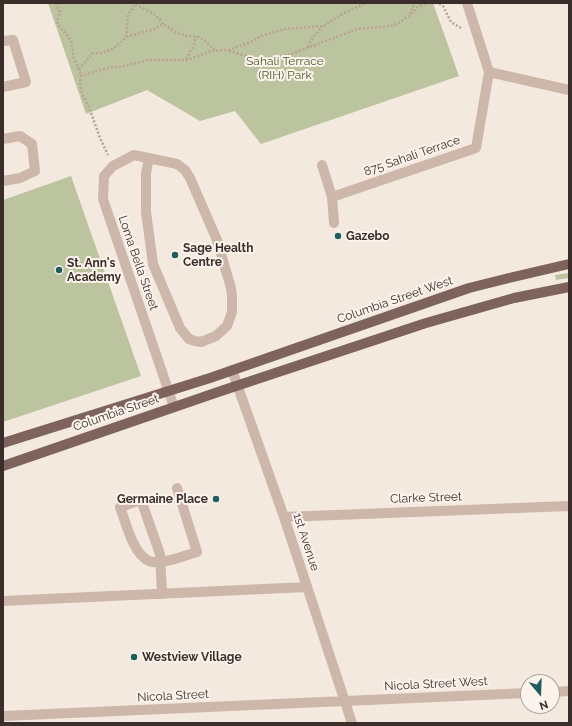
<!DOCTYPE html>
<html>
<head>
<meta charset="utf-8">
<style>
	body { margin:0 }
	#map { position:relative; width:572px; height:726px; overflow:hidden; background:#f4e9df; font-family:Raleway,sans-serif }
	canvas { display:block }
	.frame { position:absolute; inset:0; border:4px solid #3b2e2a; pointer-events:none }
	.north { position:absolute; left:520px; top:674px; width:40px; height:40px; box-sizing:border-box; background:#fbf3ec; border:1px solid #aea49e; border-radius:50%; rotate:161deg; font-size:11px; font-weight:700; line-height:16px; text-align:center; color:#3b2e2a }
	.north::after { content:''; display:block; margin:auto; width:14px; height:18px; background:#1d5e5d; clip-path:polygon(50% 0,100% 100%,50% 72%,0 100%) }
</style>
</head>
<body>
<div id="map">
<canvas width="572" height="726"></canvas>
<div class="frame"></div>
<div class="north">N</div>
</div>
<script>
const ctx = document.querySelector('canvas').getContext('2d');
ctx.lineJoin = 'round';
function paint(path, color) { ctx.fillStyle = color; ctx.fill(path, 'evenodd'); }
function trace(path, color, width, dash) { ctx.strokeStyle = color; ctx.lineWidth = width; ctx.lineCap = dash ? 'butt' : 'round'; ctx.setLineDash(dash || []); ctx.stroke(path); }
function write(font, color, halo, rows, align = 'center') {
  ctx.font = font + ' Raleway,sans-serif'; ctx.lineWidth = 4; ctx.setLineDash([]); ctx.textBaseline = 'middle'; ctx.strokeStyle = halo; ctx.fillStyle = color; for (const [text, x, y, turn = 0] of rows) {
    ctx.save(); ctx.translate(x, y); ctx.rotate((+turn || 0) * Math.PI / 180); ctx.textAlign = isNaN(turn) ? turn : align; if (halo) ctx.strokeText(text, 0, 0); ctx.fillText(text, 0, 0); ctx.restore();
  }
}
const green = new Path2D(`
	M 48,3 L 433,3 L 459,76 L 261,144 L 235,111 L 200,121 L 147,90 L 86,114 Z
	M 71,176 L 141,376 L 3,422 L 3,200 Z
	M 569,273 L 569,278 L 556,280 L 555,275 Z`);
const path = new Path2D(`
	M 56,3 L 60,12 L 57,22 L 59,26 L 68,36 L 71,41 L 74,59 L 81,74 L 80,84 L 82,93 L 90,110 L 100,138 L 108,155
	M 136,4 C 145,10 159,14 163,25
	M 410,14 L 414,3
	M 126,37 L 128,15 L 136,3
	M 308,47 L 314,36 L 322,27
	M 229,51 L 253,58 L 262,59 L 289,55 L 357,29 L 390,26 L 397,24 L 410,15 L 418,7 L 427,3 L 438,3 L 443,6 L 451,22 L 461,28
	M 186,59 L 194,45 L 196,36
	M 79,69 L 93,53 L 101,53 L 113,49 L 128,36 L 155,29 L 162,25 L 165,25 L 177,33 L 187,36 L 199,37 L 204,40 L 215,50
	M 80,76 L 112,67 L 121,67 L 148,60 L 187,60 L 211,51 L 229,50 L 253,41 L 261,36 L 285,29 L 324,26 L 342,14 L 366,3`);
const minor = new Path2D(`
	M 3,41 L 13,40 L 26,82 L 3,87
	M 489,72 L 569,90
	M 3,139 L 20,136 L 32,144 L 35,171 L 20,178 L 3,181
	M 149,158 L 146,173 L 146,212 L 153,264 L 180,328 L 189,339 L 195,341 L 201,342 L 216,336 L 227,326 L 232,312 L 232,296 L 231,288 L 217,240 L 190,178 L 185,170 L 177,164 L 134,155 L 113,166 L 104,176 L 103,199 L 174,407
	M 322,165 L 332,197
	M 334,223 L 332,197 L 476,148 L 489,72 L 467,3
	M 232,370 L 284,517 L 352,723
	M 284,517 L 569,506
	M 162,594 L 160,554 L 141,500 L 120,507 C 126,523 133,554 149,561 C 159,566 187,555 197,552 L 177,488
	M 3,601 L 307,587
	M 552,692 L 569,691
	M 3,716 L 528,693`);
const major = new Path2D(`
	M 3,443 L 210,378 L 469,288 L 509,278 L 569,264
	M 3,466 L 221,391 L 426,323 L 514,298 L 569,287`);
const markers = [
	[338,236,4,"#1d5e5d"],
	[175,255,4,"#1d5e5d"],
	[59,270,4,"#1d5e5d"],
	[216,499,4,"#1d5e5d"],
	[134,657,4,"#1d5e5d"]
];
const parkNames = [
	["Sahali Terrace",285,61],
	["(RIH) Park",285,75]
];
const streetNames = [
	["875 Sahali Terrace",412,156,-19],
	["Loma Bella Street",138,263,71],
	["Columbia Street West",395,300,-19],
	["Columbia Street",116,413,-19],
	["Clarke Street",426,498,-2],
	["1st Avenue",306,542,72],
	["Nicola Street West",436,684,-3],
	["Nicola Street",173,696,-3]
];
const poiNames = [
	["Gazebo",346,236],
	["Sage Health",183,248],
	["Centre",183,262],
	["St. Ann's",67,263],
	["Academy",67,277],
	["Germaine Place",208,499,"right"],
	["Westview Village",142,657]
];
paint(green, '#bbc49e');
trace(path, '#b9a194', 2.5, [2, 2]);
trace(minor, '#cdb7aa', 10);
trace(major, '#7d635b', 10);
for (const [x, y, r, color] of markers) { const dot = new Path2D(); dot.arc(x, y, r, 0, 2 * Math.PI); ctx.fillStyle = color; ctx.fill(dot); trace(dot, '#fbf3ec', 1.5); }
write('12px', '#4d5a2c', '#fbf3ec', parkNames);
write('12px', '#3b2e2a', '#fbf3ec', streetNames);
write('bold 12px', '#3b2e2a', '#fbf3ec', poiNames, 'left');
</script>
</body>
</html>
